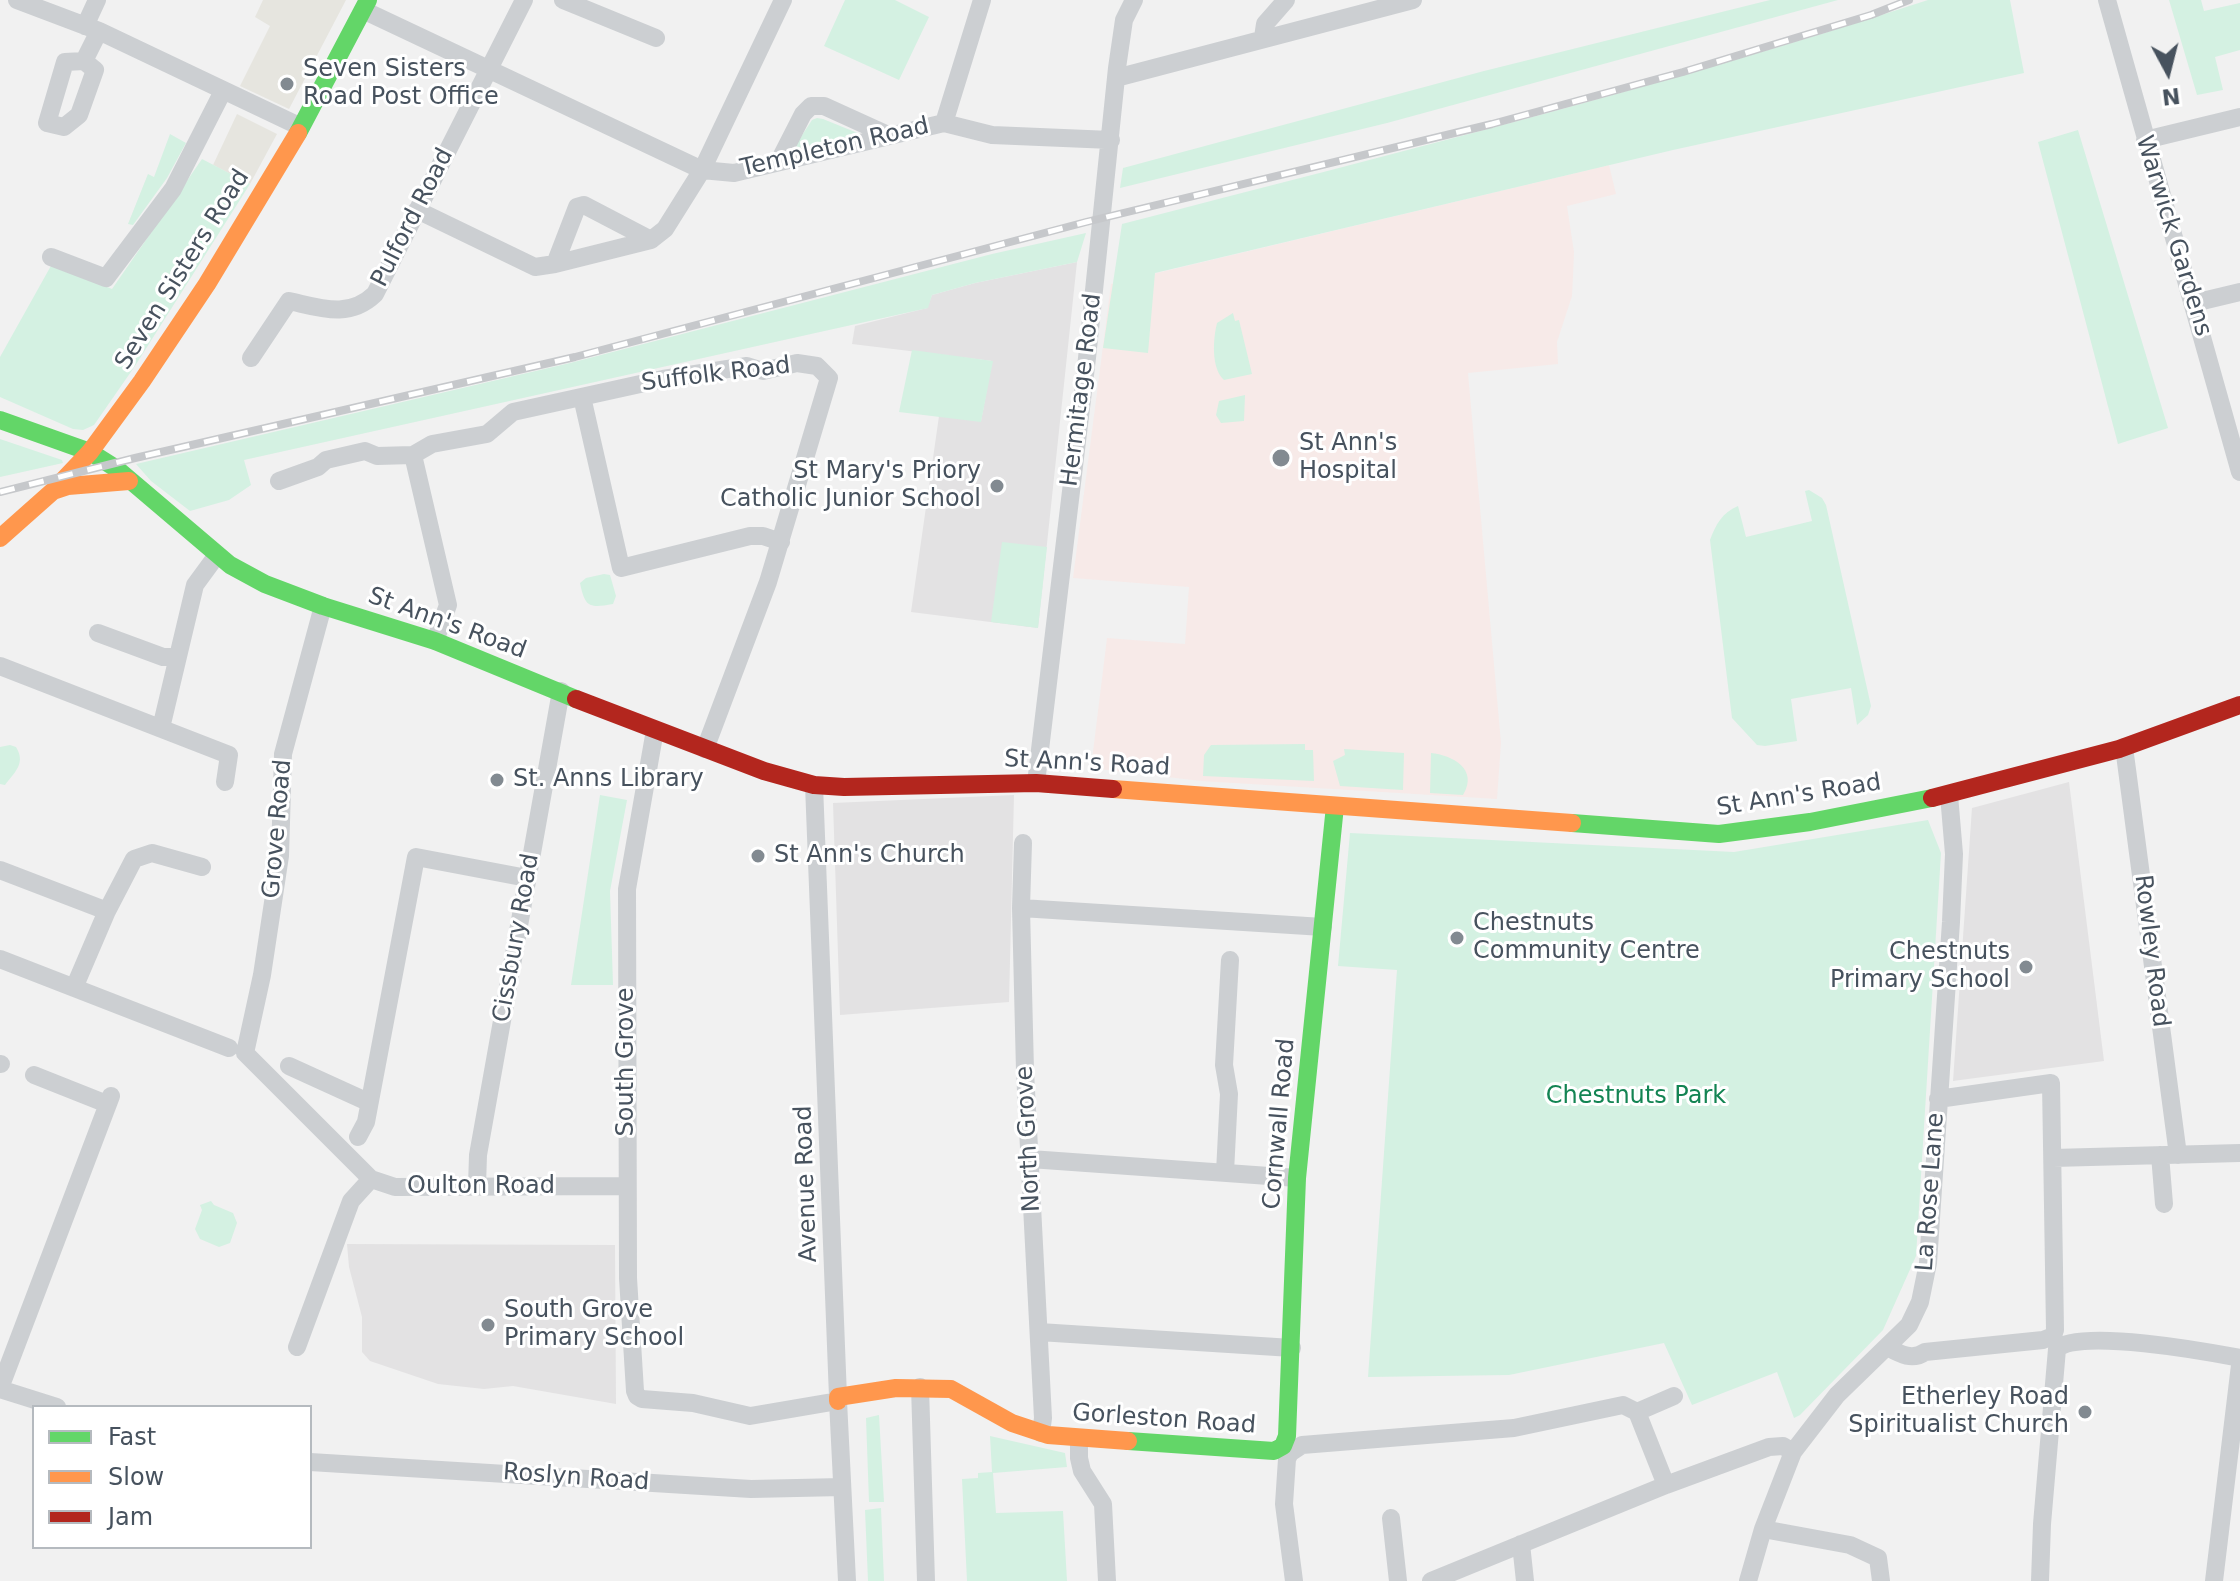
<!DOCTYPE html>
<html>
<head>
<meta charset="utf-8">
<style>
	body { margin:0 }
	#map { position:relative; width:2240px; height:1581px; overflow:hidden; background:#f1f1f1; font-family:"DejaVu Sans",sans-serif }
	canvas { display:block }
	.legend { position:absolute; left:32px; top:1405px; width:280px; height:144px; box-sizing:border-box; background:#fff; border:2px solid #b5babf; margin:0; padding:10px 14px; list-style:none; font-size:24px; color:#47525e }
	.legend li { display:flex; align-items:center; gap:16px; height:40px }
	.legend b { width:40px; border:2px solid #b5babf }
	.north { position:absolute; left:2128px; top:32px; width:80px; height:80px; -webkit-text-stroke:6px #fff; paint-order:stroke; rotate:173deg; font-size:22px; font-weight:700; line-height:32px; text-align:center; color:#47525e }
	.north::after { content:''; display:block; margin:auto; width:28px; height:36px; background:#47525e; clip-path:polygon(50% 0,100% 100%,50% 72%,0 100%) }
</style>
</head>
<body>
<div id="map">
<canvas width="2240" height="1581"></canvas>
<ul class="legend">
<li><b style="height:10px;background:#63d668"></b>Fast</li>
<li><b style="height:10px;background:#ff974d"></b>Slow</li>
<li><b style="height:10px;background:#b3261e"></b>Jam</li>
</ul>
<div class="north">N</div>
</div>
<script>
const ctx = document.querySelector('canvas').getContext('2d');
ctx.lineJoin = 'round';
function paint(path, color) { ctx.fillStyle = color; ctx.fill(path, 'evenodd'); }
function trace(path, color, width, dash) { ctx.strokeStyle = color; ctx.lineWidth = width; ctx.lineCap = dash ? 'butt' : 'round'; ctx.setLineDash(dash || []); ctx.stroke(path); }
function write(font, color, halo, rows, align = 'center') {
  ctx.font = font + ' "DejaVu Sans",sans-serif'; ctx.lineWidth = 6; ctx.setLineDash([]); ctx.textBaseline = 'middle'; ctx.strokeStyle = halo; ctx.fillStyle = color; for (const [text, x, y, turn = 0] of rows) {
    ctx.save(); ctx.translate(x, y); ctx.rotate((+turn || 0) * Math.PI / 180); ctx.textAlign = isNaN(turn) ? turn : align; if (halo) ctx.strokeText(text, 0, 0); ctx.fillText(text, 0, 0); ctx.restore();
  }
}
const commercial = new Path2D(`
	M 263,0 L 346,0 L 289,109 L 240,86 L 270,26 L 255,17 Z
	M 237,114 L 277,134 L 250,184 L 213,165 Z`);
const education = new Path2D(`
	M 1077,262 L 1038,628 L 911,612 L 939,416 L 981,421 L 992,361 L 852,344 L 855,326 L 927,308 L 932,295 L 975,283 Z
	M 2069,782 L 2104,1061 L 1953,1081 L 1972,808 Z
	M 1014,795 L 1009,1002 L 840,1015 L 833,803 Z
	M 347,1244 L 615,1245 L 616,1404 L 513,1386 L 484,1389 L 438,1384 L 370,1361 L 362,1352 L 362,1317 L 349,1267 Z`);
const medical = new Path2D(`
	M 1609,165 L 1616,194 L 1567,206 L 1574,252 L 1573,276 L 1572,296 L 1557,342 L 1558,364 L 1468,373 L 1501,743 L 1497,799 L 1201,781 L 1091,768 L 1107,638 L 1185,644 L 1189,587 L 1073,578 L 1111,284 Z`);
const green = new Path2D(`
	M 845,0 L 895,0 L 929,17 L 899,80 L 824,46 Z
	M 1770,0 L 1838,0 L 1387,123 L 1120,188 L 1123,168 L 1484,71 Z
	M 1928,0 L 2010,0 L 2024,73 L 1673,150 L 1155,273 L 1148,353 L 1103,348 L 1122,224 C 1392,154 1663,87 1928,0 Z
	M 2169,0 L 2201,0 L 2204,11 L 2240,3 L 2240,50 L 2215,57 L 2223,90 L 2197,95 Z
	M 817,118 L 823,119 L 860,134 L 793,149 L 812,120 Z
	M 2078,130 L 2168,428 L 2118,444 L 2038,142 Z
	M 170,134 L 186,143 L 167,178 L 133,225 L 128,224 L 148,174 L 154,177 Z
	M 202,159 L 250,184 L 135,366 L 94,425 L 83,430 L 73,429 L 0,397 L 0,357 L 52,264 L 112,289 Z
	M 1086,233 L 1077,262 L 975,283 L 932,295 L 928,308 L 244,460 L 251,485 L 229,500 L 190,511 L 151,481 L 136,464 L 570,363 L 992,254 Z
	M 1233,313 L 1235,321 L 1239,320 L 1252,374 L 1224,380 C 1211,368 1213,339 1217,323 Z
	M 912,350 L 993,361 L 981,422 L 899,412 Z
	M 1245,395 L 1244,421 L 1221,423 L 1216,415 L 1219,401 Z
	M 0,439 L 62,460 L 63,463 L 0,477 Z
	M 1809,490 L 1822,498 L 1826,505 L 1871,706 L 1868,715 L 1857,725 L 1851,688 L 1791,699 L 1797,741 L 1765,746 L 1757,745 L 1732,718 L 1710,540 C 1716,524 1722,513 1738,506 L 1746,537 L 1812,521 L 1805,491 Z
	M 1002,542 L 1047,547 L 1038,628 L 991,622 Z
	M 604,574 L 610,575 L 616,596 L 613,604 C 590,608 585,608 580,583 L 586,578 Z
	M 1305,744 L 1305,750 L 1313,750 L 1314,781 L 1203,776 L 1204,755 L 1211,745 Z
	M 10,745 L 16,747 C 26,763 15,772 5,785 L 0,784 L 0,747 Z
	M 1344,749 L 1404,753 L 1403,790 L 1340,786 L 1333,761 L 1345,755 Z
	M 1431,753 C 1452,755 1479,769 1463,795 L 1430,793 Z
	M 600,795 L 627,800 L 610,891 L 613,985 L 571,985 Z
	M 1928,820 L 1941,853 L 1916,1256 L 1883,1330 L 1800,1415 L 1794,1418 L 1777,1372 L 1692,1405 L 1664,1343 L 1509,1375 L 1368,1377 L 1397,970 L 1338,966 L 1350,833 L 1734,852 Z
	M 211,1201 L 214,1205 L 233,1213 L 237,1223 L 230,1243 L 219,1247 L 200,1239 L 195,1229 L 202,1210 L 200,1205 Z
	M 879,1415 L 884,1502 L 869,1502 L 866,1418 Z
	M 990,1436 L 1065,1453 L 1067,1467 L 993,1473 L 996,1513 L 1063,1511 L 1067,1581 L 967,1581 L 962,1479 L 978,1478 L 978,1473 L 992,1472 Z
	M 881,1508 L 884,1581 L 868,1581 L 865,1510 Z`);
const street = new Path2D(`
	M 17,0 L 99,31 L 301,127
	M 563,0 L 656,38
	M 2107,0 L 2240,472
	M 363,10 L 702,170 L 734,173 L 944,123 L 992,135 L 1111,140
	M 85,26 L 97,0
	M 1263,37 L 1265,24 L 1286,0
	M 84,61 L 65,62 L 47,123 L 64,127 L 79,115 L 95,70 L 84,61 L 99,31
	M 1116,78 L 1413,0
	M 944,123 L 982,0
	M 2145,140 L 2240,117
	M 779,161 L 803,114 L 811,106 L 824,106 L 890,136
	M 417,210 L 535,267 L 555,264 L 651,240 L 665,229 L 702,170 L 783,0
	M 51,257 L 106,278 L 173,189 L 223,91
	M 555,264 L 577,207 L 584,205 L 651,240
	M 2194,303 L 2240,292
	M 251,358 L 289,301 C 321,308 349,319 375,294 L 524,0
	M 582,397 L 621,568 L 750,536 L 763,536 L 781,542
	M 413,455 L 448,605 L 435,641
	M 279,481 L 318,467 L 326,460 L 365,451 L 377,456 L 413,455 L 432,444 L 487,434 L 513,412 L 663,379 L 747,366 L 763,371 L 797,363 L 817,366 L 829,378 L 768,582 L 705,749
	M 323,606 L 283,754 L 280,856 L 262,975 L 245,1053 L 371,1179 L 395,1187 L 627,1186
	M 98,633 L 163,657 L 177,657
	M 0,666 L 229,755 L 225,782
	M 161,728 L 195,585 L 217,555
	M 655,730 L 627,889 L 628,1278 L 635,1391 L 637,1396 L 642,1399 L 693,1403 L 750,1416 L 838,1401 L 847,1581
	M 2124,747 L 2178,1155
	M 1036,783 L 1087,358 L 1117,68 L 1124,20 L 1134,0
	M 814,785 L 838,1397
	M 1023,843 L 1021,908 L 1025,1071 L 1043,1418 L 1041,1433
	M 0,870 L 107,911
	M 1021,908 L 1323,927
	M 0,959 L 229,1048
	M 74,988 L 107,911 L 134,859 L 152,853 L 202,867
	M 0,1064 L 1,1064
	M 289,1066 L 368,1102
	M 34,1075 L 107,1104
	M 358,1137 L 366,1122 L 416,857 L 527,878
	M 2160,1155 L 2164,1204
	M 2053,1158 L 2240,1153
	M 1030,1159 L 1297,1178
	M 1225,1172 L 1229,1094 L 1224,1065 L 1230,960
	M 477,1186 L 478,1155 L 561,691
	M 1039,1332 L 1292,1348
	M 297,1347 L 351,1201 L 371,1179
	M 1887,1347 C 1900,1354 1912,1361 1925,1352 L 2043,1340 L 2053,1336 L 2055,1330 L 2051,1083 L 1938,1099
	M 920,1387 L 926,1581
	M 0,1388 L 111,1096
	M 0,1389 L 57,1407
	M 1637,1412 L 1674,1396
	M 1079,1438 L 1079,1458 L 1082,1471 L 1103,1504 L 1107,1581
	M 310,1462 L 751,1489 L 842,1487
	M 1391,1518 L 1398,1581
	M 1763,1529 L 1850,1545 L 1878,1558 L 1881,1581
	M 1521,1544 L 1525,1581
	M 1294,1581 L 1284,1504 L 1287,1459 L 1290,1453 L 1302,1445 L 1514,1428 L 1623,1405 L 1637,1412 L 1666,1485
	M 1431,1581 L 1666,1485 L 1769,1447 L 1783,1446 L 1793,1452
	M 1748,1581 L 1763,1529 L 1793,1452 L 1837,1395 L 1909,1325 L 1920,1302 L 1928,1263 L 1951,922 L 1954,854 L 1949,795
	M 2040,1581 L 2042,1524 L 2057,1349 C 2077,1328 2209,1352 2240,1358
	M 2214,1581 L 2240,1365`);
const fast = new Path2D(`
	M 298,133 L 368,0
	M 0,420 L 90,452 L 117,469 L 230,565 L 265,584 L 323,606 L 435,641 L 576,699
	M 1572,823 L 1719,834 L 1810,822 L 1932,798
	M 1128,1441 L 1274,1451 L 1283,1446 L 1287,1436 L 1297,1178 L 1335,806`);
const slow = new Path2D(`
	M 53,491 L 68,486 L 129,481
	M 0,538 L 53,491 L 90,452 L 142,381 L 207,284 L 298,133
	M 1113,789 L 1572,823
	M 838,1401 L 838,1397 L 896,1388 L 951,1389 L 1012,1423 L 1048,1435 L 1128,1441`);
const jam = new Path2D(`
	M 576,699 L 764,771 L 814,785 L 844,787 L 1036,783 L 1113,789
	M 1932,798 L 2119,749 L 2240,705`);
const rail = new Path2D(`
	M 0,492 L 135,458 L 575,357 L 1086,222 L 1492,124 L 1683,72 L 1871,15 L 1909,0`);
const markers = [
	[287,84,8,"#828a91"],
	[1281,458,10,"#828a91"],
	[997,486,8,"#828a91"],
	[497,780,8,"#828a91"],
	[758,856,8,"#828a91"],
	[1457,938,8,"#828a91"],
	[2026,967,8,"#828a91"],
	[488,1325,8,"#828a91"],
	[2085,1412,8,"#828a91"]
];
const poiNames = [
	["Seven Sisters",303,70],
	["Road Post Office",303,98],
	["St Ann's",1299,444],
	["Hospital",1299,472],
	["St Mary's Priory",981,472,"right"],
	["Catholic Junior School",981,500,"right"],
	["St. Anns Library",513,780],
	["St Ann's Church",774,856],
	["Chestnuts",1473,924],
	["Community Centre",1473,952],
	["Chestnuts",2010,953,"right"],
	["Primary School",2010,981,"right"],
	["South Grove",504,1311],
	["Primary School",504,1339],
	["Etherley Road",2069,1398,"right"],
	["Spiritualist Church",2069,1426,"right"]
];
const streetNames = [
	["Templeton Road",835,148,-13],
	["Pulford Road",413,218,-63],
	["Warwick Gardens",2173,236,73],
	["Seven Sisters Road",183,270,-58],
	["Suffolk Road",716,375,-7],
	["Hermitage Road",1082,390,-83],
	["St Ann's Road",447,624,20],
	["St Ann's Road",1087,764,3],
	["St Ann's Road",1799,796,-9],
	["Grove Road",278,829,-85],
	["Cissbury Road",517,938,-80],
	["Rowley Road",2151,951,83],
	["South Grove",627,1062,-90],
	["Cornwall Road",1280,1124,-85],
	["North Grove",1029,1139,-93],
	["Avenue Road",807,1184,-92],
	["Oulton Road",481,1187],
	["La Rose Lane",1931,1192,-86],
	["Gorleston Road",1164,1420,4],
	["Roslyn Road",576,1478,4]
];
const parkNames = [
	["Chestnuts Park",1636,1097]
];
paint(commercial, '#e6e5df');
paint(education, '#e3e2e3');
paint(medical, '#f7eae8');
paint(green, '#d4f1e2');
trace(street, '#cccfd2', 18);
trace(fast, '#63d668', 18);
trace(slow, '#ff974d', 18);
trace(jam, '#b3261e', 18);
trace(rail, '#c6c8cb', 8);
trace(rail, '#fff', 5, [15]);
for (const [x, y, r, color] of markers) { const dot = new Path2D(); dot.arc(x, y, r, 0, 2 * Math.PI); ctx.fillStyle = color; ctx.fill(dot); trace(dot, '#fff', 3); }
write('24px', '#47525e', '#fff', poiNames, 'left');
write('24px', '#47525e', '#fff', streetNames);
write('24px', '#138453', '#fff', parkNames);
</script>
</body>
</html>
